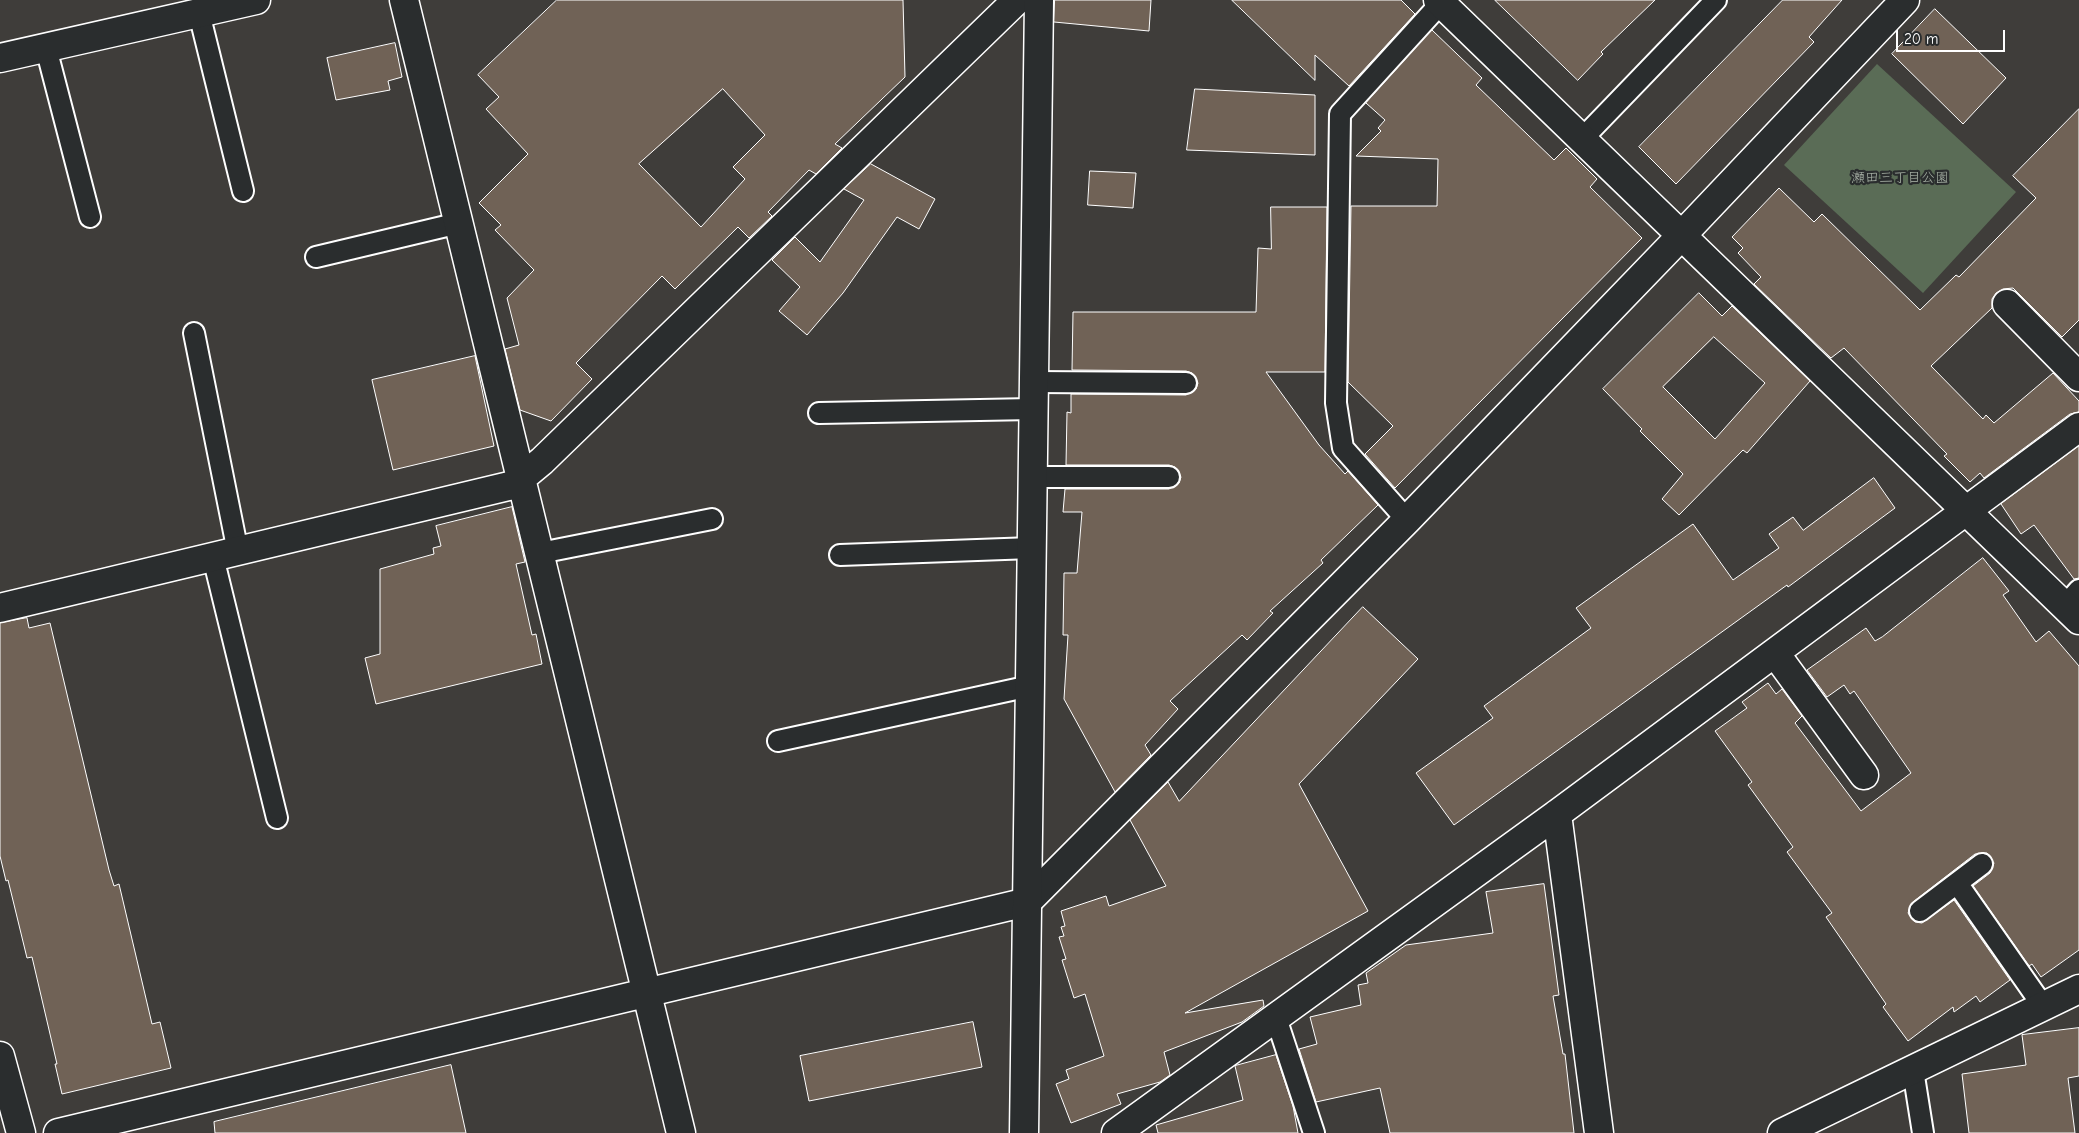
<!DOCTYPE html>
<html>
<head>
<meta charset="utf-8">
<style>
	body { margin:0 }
	#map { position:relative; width:2079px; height:1133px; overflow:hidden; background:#3f3d3a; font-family:"Comic Neue",sans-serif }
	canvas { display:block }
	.scale { position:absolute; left:1896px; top:30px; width:109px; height:22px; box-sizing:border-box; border:2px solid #fff; border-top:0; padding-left:6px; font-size:15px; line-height:18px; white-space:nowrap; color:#fff; -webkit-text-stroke:4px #2a2d2e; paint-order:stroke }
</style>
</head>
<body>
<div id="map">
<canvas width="2079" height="1133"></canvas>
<div class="scale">20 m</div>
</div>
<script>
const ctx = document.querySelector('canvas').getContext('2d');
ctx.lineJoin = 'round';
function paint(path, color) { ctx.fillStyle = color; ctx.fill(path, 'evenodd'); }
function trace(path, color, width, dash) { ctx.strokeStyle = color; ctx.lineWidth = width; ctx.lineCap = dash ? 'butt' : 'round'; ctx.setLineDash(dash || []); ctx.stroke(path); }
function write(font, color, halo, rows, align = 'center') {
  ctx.font = font + ' "Comic Neue","Klee One",sans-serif'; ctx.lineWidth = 4.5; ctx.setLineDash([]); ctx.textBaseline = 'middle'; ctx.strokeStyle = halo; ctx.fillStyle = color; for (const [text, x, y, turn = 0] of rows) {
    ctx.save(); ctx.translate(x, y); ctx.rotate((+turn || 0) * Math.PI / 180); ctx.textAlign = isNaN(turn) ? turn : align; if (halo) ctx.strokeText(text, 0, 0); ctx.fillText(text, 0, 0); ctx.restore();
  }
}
const green = new Path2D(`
	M 1877,64 L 2016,192 L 1923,293 L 1784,165 Z`);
const building = new Path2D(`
	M 557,0 L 903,0 L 905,77 L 835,144 L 842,148 L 816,174 L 809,170 L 768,212 L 772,216 L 749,238 L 738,227 L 675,289 L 662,276 L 576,363 L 592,379 L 551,421 L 520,410 L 505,349 L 519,345 L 507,298 L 534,270 L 495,230 L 501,225 L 479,203 L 528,154 L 486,109 L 499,97 L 478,75 ZM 723,89 L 765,135 L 733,167 L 745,179 L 701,227 L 639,164 Z
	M 1055,0 L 1151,0 L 1149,31 L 1054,22 Z
	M 1232,0 L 1401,0 L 1415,14 L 1349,86 L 1315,55 L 1315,80 Z
	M 1495,0 L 1655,0 L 1601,52 L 1603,54 L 1578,80 Z
	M 1783,0 L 1842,0 L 1809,37 L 1814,42 L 1676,184 L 1639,147 Z
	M 1935,9 L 2006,78 L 1963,124 L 1892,54 Z
	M 1432,30 L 1482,78 L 1476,85 L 1554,160 L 1566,148 L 1597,179 L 1590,187 L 1642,238 L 1395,488 L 1365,454 L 1393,426 L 1348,382 L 1351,206 L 1437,206 L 1438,159 L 1356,156 L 1381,131 L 1378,128 L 1385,120 L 1366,103 Z
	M 395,43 L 402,77 L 388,81 L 390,90 L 336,100 L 327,58 Z
	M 1195,89 L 1315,95 L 1315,155 L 1187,150 Z
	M 2079,109 L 2079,320 L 2062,337 L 2013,288 L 2003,289 L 1996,293 L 1992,299 L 1992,308 L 1931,366 L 1983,419 L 1986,415 L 1994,423 L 2053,373 L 2079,401 L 2079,412 L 2070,414 L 1984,478 L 1980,473 L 1970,482 L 1944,456 L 1947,454 L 1844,348 L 1831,358 L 1754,284 L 1761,277 L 1738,253 L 1743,248 L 1732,237 L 1779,188 L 1814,222 L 1822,214 L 1920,310 L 1956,275 L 1959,277 L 2036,198 L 2013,176 Z
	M 871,164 L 935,199 L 919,229 L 897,217 L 843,293 L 807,335 L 779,311 L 800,287 L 772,260 L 795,237 L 820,262 L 864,200 L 844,189 Z
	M 1090,171 L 1136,173 L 1133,208 L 1088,205 Z
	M 1271,207 L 1327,207 L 1325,372 L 1266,372 L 1319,445 L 1345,474 L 1348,471 L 1378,505 L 1321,560 L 1323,563 L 1270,611 L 1273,613 L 1247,640 L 1242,635 L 1170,701 L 1178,709 L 1145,745 L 1151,755 L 1115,792 L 1064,699 L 1068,635 L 1063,635 L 1064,573 L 1077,573 L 1082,512 L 1063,512 L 1065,489 L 1169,489 L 1179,483 L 1181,477 L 1175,467 L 1169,465 L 1066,465 L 1067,412 L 1071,413 L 1071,394 L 1186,395 L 1196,389 L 1198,383 L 1192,373 L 1186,371 L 1072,370 L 1073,312 L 1256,312 L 1258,248 L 1271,249 Z
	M 1699,293 L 1722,316 L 1732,306 L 1810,381 L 1747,453 L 1743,450 L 1679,515 L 1662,499 L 1683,474 L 1640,431 L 1642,429 L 1603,389 ZM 1714,337 L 1765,383 L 1715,439 L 1663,387 Z
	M 475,356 L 494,446 L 393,470 L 372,380 Z
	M 2079,446 L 2079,578 L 2074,579 L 2034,525 L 2021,534 L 2001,504 Z
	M 1874,478 L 1895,508 L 1788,587 L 1787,585 L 1454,825 L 1416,773 L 1493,718 L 1484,706 L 1591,628 L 1576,608 L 1693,524 L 1733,580 L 1779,548 L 1769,534 L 1793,517 L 1803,530 Z
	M 512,507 L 525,562 L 516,564 L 532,635 L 536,634 L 542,664 L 376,704 L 365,658 L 380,654 L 380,569 L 434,554 L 433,548 L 441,546 L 436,526 Z
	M 1983,558 L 2009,591 L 2003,595 L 2036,642 L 2049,631 L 2079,666 L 2079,950 L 2041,977 L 2032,964 L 2029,966 L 1973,886 L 1990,873 L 1994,863 L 1987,853 L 1975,854 L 1913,902 L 1908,913 L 1915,922 L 1922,923 L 1954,900 L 2010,980 L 1980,1002 L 1976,996 L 1954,1012 L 1953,1007 L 1908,1041 L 1883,1007 L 1886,1004 L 1826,917 L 1832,913 L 1787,852 L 1793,847 L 1748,785 L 1752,782 L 1715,731 L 1747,708 L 1742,702 L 1768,683 L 1776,694 L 1782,689 L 1802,716 L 1795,723 L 1861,811 L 1911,773 L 1854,691 L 1850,694 L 1844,685 L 1827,697 L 1807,670 L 1866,628 L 1875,641 L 1882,637 Z
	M 1363,607 L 1418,659 L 1299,784 L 1368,911 L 1185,1013 L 1263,1000 L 1264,1006 L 1242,1022 L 1164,1052 L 1170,1075 L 1160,1082 L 1117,1094 L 1121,1104 L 1071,1123 L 1056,1084 L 1069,1079 L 1066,1070 L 1104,1056 L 1085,994 L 1074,998 L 1062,960 L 1066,959 L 1059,937 L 1064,936 L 1061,927 L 1065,926 L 1061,911 L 1106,896 L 1109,906 L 1166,886 L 1130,820 L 1168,782 L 1179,801 Z
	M 27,618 L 29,628 L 50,623 L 109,870 L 114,886 L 119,884 L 152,1024 L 160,1022 L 171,1068 L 62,1094 L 55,1064 L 57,1064 L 32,957 L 27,958 L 8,880 L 6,881 L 0,856 L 0,623 Z
	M 1544,884 L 1559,995 L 1553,996 L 1563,1054 L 1565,1054 L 1574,1133 L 1390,1133 L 1380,1088 L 1316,1102 L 1299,1049 L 1317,1044 L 1310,1017 L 1361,1005 L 1358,985 L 1368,983 L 1366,973 L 1406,945 L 1493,933 L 1486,892 Z
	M 973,1022 L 982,1067 L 809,1101 L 800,1056 Z
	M 2079,1028 L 2079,1076 L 2068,1078 L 2075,1133 L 1969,1133 L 1962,1074 L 2026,1065 L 2022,1035 Z
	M 1276,1055 L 1293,1106 L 1298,1133 L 1158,1133 L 1156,1125 L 1243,1100 L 1235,1066 Z
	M 451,1065 L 466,1133 L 215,1133 L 214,1122 Z`);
const service = new Path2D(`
	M 199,13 L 243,191
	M 46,48 L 90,217
	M 1582,139 L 1716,0
	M 316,257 L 459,223
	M 194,333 L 238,552
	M 1033,382 L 1186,383
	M 819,413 L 1033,409
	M 1033,477 L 1169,477
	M 1407,520 L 1343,448 L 1336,403 L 1340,114 L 1441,3
	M 540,553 L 712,519
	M 840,555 L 1032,548
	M 213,557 L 277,818
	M 2065,606 L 2079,590
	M 778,741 L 1030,686
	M 1957,883 L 2043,1006
	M 1920,911 L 1982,864
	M 1276,1018 L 1314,1133
	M 1913,1070 L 1923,1133`);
const minor = new Path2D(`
	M 404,0 L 681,1133
	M 1438,0 L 2079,620
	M 0,58 L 256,0
	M 2007,304 L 2079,377
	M 0,608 L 513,485 L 542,461 L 1017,0
	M 1775,653 L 1864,775
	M 1557,814 L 1599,1133
	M 0,1056 L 21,1133
	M 58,1133 L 1027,902 L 1407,520 L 1682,235 L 1905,0
	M 1116,1133 L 1557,814 L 2079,427
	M 1782,1133 L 2079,989`);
const tertiary = new Path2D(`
	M 1024,1133 L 1039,0`);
const parkNames = [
	["瀬田三丁目公園",1900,178]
];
paint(green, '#5a6c56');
paint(building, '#706256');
trace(building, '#fff', 1);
trace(service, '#fff', 24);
trace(minor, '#fff', 31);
trace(tertiary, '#fff', 31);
trace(service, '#2a2d2e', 20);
trace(minor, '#2a2d2e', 28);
trace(tertiary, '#2a2d2e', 28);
write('14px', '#acb6aa', '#2a2d2e', parkNames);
</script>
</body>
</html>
